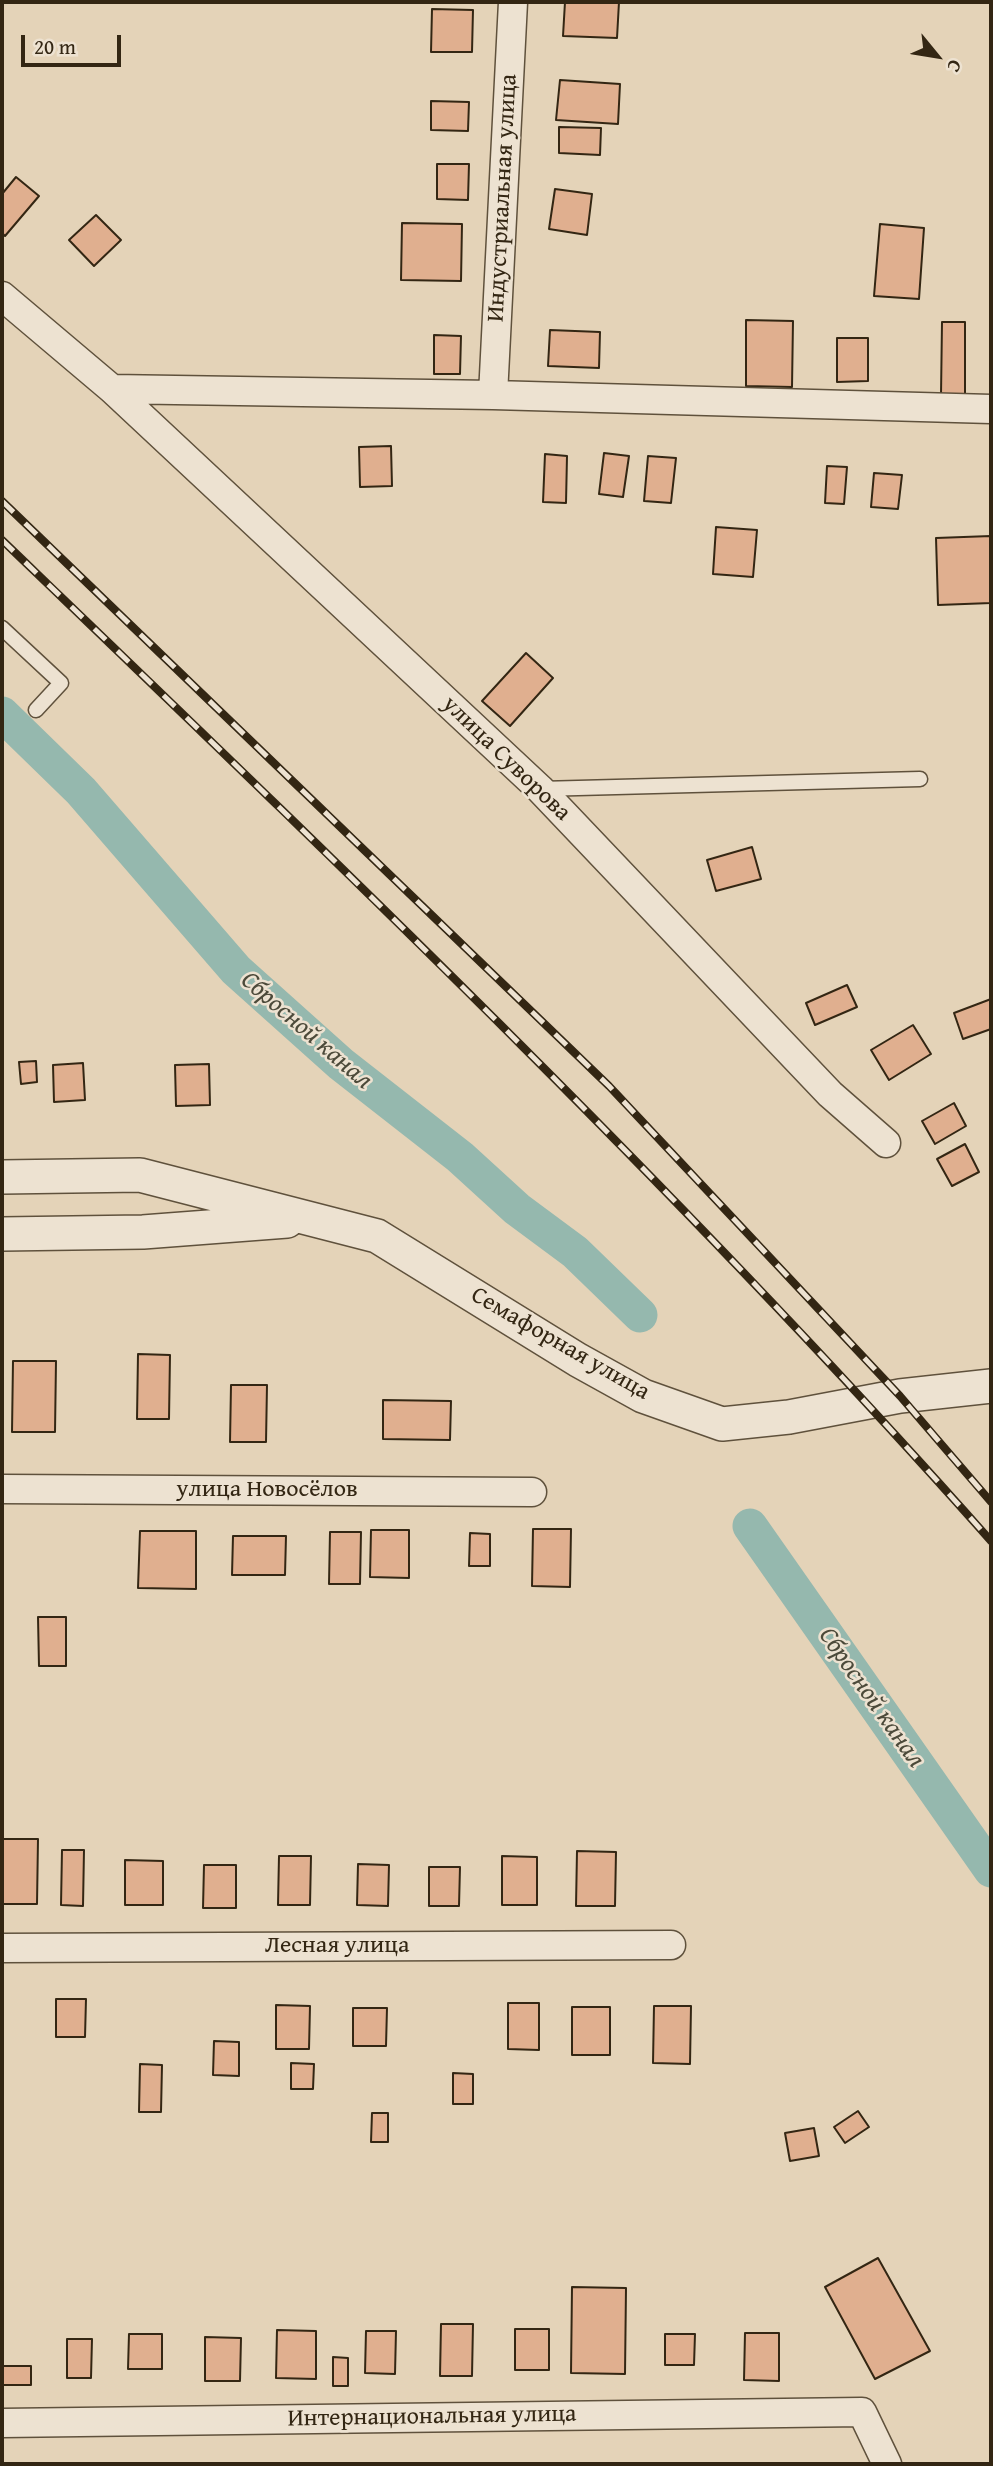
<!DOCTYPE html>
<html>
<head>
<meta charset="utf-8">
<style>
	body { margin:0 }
	#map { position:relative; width:993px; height:2466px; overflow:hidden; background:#e4d3b8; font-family:"Gentium Book Plus",serif }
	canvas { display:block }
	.frame { position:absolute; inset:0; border:4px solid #332613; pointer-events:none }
	.north { position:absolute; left:902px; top:21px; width:70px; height:70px; -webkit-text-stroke:5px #ede2d1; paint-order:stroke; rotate:120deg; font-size:19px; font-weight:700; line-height:28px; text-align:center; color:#332613 }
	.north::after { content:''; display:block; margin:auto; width:24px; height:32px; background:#332613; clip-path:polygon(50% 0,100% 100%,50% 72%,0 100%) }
	.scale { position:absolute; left:21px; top:35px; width:100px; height:32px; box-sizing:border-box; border:4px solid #332613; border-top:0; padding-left:9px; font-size:21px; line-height:24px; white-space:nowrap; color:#332613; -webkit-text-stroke:5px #ede2d1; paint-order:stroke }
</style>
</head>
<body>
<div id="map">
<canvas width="993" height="2466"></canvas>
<div class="frame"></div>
<div class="north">С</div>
<div class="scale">20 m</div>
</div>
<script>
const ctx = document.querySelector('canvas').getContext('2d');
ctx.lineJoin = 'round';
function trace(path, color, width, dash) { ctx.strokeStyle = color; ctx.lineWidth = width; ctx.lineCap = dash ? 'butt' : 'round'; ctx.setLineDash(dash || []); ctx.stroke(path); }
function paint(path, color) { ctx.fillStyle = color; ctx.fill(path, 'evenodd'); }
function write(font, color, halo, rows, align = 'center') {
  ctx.font = font + ' "Gentium Book Plus",serif'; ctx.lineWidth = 5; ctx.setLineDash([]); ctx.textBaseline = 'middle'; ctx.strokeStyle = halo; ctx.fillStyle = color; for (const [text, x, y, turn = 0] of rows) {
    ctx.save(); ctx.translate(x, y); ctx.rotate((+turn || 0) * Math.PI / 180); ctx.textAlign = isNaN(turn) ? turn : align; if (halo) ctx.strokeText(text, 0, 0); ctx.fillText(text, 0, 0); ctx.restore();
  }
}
const canal = new Path2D(`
	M 2,714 L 81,791 L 236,970 L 341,1064 L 460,1157 L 517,1209 L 575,1252 L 640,1315
	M 750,1526 L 991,1870`);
const building = new Path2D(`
	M 565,2 L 619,2 L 617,38 L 563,36 Z
	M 432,9 L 473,10 L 472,52 L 431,52 Z
	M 560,80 L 620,84 L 618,124 L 556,120 Z
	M 431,101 L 469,102 L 468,131 L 431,130 Z
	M 559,127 L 601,128 L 600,155 L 559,153 Z
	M 437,164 L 469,164 L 468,200 L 437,199 Z
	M 16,177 L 39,196 L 5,236 L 2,233 L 2,194 Z
	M 555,189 L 592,194 L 587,235 L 549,229 Z
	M 96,215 L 121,240 L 94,266 L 69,240 Z
	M 402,223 L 462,224 L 461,281 L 401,280 Z
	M 880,224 L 924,228 L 919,299 L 874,296 Z
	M 746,320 L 793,321 L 792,387 L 746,386 Z
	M 942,322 L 965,322 L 965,395 L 941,395 Z
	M 550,330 L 600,332 L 599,368 L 548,366 Z
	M 434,335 L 461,336 L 460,374 L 434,374 Z
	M 837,338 L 868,338 L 868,381 L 837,382 Z
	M 391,446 L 392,486 L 360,487 L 359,447 Z
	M 604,453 L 629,456 L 623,497 L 599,494 Z
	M 545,454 L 567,456 L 566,503 L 543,502 Z
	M 648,456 L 676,458 L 671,503 L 644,501 Z
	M 827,466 L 847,467 L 844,504 L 825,503 Z
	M 874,473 L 902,475 L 898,509 L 871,507 Z
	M 716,527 L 757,530 L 753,577 L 713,574 Z
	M 991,536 L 991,603 L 938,605 L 936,538 Z
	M 526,653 L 553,678 L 510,726 L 482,701 Z
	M 752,847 L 761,879 L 716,891 L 707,860 Z
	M 847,985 L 857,1007 L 815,1025 L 806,1003 Z
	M 991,999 L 991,1029 L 963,1039 L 954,1013 Z
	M 913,1025 L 931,1054 L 889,1080 L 871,1050 Z
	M 36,1061 L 37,1082 L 21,1084 L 19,1062 Z
	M 83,1063 L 85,1100 L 54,1102 L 53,1065 Z
	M 209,1064 L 210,1105 L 176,1106 L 175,1065 Z
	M 954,1103 L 966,1126 L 935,1144 L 922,1121 Z
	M 965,1144 L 979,1172 L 952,1186 L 937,1159 Z
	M 138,1354 L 170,1355 L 169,1419 L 137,1419 Z
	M 13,1361 L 56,1361 L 55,1432 L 12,1432 Z
	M 231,1385 L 267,1385 L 266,1442 L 230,1442 Z
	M 383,1400 L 451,1401 L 450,1440 L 383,1439 Z
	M 533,1529 L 571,1529 L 570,1587 L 532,1586 Z
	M 371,1530 L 409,1530 L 409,1578 L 370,1577 Z
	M 140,1531 L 196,1531 L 196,1589 L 138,1588 Z
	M 330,1532 L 361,1532 L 360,1584 L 329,1584 Z
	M 470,1533 L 490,1534 L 490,1566 L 469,1566 Z
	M 233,1536 L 286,1536 L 285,1575 L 232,1575 Z
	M 38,1617 L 66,1617 L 66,1666 L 39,1666 Z
	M 2,1839 L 38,1839 L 37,1904 L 2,1904 Z
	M 62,1850 L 84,1850 L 83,1906 L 61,1905 Z
	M 577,1851 L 616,1852 L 615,1906 L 576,1906 Z
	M 279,1856 L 311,1856 L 310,1905 L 278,1905 Z
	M 502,1856 L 537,1857 L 537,1905 L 502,1905 Z
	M 125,1860 L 163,1861 L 163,1905 L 125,1905 Z
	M 358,1864 L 389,1865 L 388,1906 L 357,1905 Z
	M 204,1865 L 236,1865 L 236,1908 L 203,1908 Z
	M 429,1867 L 460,1867 L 459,1906 L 429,1906 Z
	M 56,1999 L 86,1999 L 85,2037 L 56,2037 Z
	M 508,2003 L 539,2003 L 539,2050 L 508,2049 Z
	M 276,2005 L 310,2006 L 309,2049 L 276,2049 Z
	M 654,2006 L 691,2006 L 690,2064 L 653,2063 Z
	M 572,2007 L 610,2007 L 610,2055 L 572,2055 Z
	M 353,2008 L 387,2008 L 386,2046 L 353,2046 Z
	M 214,2041 L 239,2042 L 239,2076 L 213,2075 Z
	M 291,2063 L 314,2064 L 313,2089 L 291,2089 Z
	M 140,2064 L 162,2065 L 161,2112 L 139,2112 Z
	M 453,2073 L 473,2074 L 473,2104 L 453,2104 Z
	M 858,2111 L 869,2127 L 845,2143 L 834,2127 Z
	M 372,2113 L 388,2113 L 388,2142 L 371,2142 Z
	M 814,2128 L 819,2156 L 790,2161 L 785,2133 Z
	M 878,2258 L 930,2351 L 875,2379 L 825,2287 Z
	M 572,2287 L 626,2288 L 625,2374 L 571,2373 Z
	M 441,2324 L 473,2324 L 472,2376 L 440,2376 Z
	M 515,2329 L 549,2329 L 549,2370 L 515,2370 Z
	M 277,2330 L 316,2331 L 316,2379 L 276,2378 Z
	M 366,2331 L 396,2331 L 395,2374 L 365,2373 Z
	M 745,2333 L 779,2333 L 779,2381 L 744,2380 Z
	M 129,2334 L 162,2334 L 162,2369 L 128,2369 Z
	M 665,2334 L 695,2334 L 694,2365 L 665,2365 Z
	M 205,2337 L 241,2338 L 240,2381 L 205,2381 Z
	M 67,2339 L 92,2339 L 91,2378 L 67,2378 Z
	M 333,2357 L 348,2358 L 348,2386 L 333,2386 Z
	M 2,2366 L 31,2366 L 31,2385 L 2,2385 Z`);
const service = new Path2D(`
	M 2,628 L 61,683 L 36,710
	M 540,789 L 920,779`);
const minor = new Path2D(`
	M 2,296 L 112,389 L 540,789 L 830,1094 L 886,1143
	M 112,389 L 493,395 L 991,409
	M 493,395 L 513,2
	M 2,1489 L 532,1492
	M 2,1948 L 671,1945
	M 2,2423 L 862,2412 L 887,2464`);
const tertiary = new Path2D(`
	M 2,1177 L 140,1175 L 377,1236 L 578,1360 L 643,1396 L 722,1424 L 789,1417 L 900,1396 L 991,1386
	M 2,1234 L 143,1232 L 287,1221`);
const rail = new Path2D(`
	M 2,501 L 609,1086 L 900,1396 L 991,1502
	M 2,540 C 340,865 680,1190 991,1541`);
const streetNames = [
	["Индустриальная улица",503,198,-87],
	["улица Суворова",506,759,44],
	["Семафорная улица",560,1344,30],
	["улица Новосёлов",267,1490],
	["Лесная улица",337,1946],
	["Интернациональная улица",432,2417,-1]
];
const waterNames = [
	["Сбросной канал",306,1031,41],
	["Сбросной канал",871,1698,55]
];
trace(canal, '#95b8ae', 35);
paint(building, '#e0af8f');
trace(building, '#332613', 2);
trace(service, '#5f513c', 17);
trace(minor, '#5f513c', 31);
trace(tertiary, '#5f513c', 36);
trace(service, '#ede2d1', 14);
trace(minor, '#ede2d1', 28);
trace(tertiary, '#ede2d1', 33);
trace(rail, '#332613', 8);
trace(rail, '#ede2d1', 5, [16]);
write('24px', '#332613', '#ede2d1', streetNames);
write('italic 26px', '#4c4a3a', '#ede2d1', waterNames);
</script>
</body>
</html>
